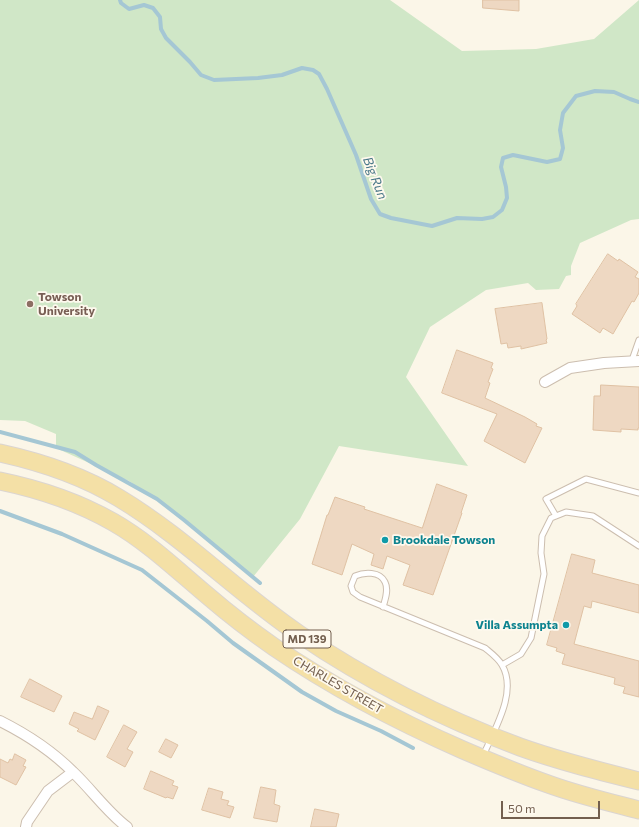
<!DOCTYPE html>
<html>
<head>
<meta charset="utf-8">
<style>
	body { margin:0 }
	#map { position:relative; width:639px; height:827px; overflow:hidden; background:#fbf6e8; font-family:Commissioner,sans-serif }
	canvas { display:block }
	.scale { position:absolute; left:501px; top:801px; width:99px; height:18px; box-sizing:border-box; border:2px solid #735f4e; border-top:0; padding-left:5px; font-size:12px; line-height:14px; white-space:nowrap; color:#735f4e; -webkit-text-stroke:3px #fef9ee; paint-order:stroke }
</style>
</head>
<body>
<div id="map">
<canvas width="639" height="827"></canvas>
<div class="scale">50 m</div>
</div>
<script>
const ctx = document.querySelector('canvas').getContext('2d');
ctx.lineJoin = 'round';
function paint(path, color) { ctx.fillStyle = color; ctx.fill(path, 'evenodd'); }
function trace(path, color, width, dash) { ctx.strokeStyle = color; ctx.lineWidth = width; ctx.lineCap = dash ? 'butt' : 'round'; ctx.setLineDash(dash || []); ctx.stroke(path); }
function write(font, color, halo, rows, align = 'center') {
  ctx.font = font + ' Commissioner,sans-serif'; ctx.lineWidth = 3.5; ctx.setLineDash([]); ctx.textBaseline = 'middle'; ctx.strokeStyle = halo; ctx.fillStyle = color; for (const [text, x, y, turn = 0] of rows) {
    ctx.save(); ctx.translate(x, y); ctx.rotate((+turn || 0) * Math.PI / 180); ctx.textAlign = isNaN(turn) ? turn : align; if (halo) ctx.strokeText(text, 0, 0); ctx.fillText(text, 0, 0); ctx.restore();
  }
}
const green = new Path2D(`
	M 0,0 L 390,0 L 462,51 L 536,49 L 594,39 L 639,0 L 639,219 L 631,220 L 580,243 L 571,266 L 571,275 L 566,276 L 559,289 L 536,290 L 528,283 L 486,290 L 430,327 L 406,377 L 468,466 L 339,446 L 300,519 L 253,577 L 204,535 L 162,503 L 129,481 L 56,448 L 56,434 L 25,421 L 0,420 Z`);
const stream = new Path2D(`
	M 120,0 L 121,3 L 129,9 L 144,5 L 153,8 L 160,17 L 161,29 L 166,38 L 190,62 L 201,75 L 214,80 L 258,78 L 282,75 L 302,68 L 313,70 L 319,74 L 327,89 L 356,155 L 371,199 L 380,214 L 391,218 L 432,226 L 457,218 L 482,219 L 493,217 L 502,210 L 507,198 L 506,187 L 501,167 L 503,158 L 513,155 L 547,162 L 560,159 L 563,148 L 560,130 L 563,113 L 576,96 L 595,91 L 614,92 L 630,99 L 639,102
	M 0,432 L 75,452 L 96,465 L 157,499 L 184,520 L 260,583
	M 0,511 L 62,534 L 142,570 L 207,621 L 233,643 L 302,692 L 336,711 L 381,731 L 413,748`);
const building = new Path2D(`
	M 483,0 L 519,0 L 519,11 L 483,8 Z
	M 608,254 L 618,261 L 619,259 L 638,272 L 635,277 L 639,279 L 639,293 L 634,302 L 632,301 L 613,334 L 603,328 L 600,333 L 572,314 L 577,306 L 576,304 Z
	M 542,303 L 547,339 L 546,340 L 547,343 L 521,349 L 521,346 L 508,348 L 507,343 L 501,344 L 495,309 Z
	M 457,350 L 493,363 L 491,368 L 493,369 L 488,382 L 490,383 L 485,398 L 525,417 L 537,424 L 536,426 L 542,428 L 525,463 L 484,441 L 497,414 L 442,393 Z
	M 601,385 L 639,387 L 639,428 L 638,428 L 638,430 L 621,429 L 621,432 L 593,430 L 594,396 L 600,396 Z
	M 437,484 L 467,495 L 461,513 L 462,513 L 433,595 L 403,585 L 410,565 L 387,556 L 383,569 L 371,565 L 374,554 L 352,544 L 342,575 L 312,564 L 327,515 L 328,515 L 335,497 L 365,507 L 364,509 L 422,528 Z
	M 572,554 L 595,560 L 592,573 L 639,585 L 639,613 L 592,601 L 591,608 L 584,606 L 574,644 L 639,661 L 639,697 L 623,693 L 625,687 L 614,684 L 615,678 L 562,664 L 565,654 L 556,651 L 557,648 L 547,645 Z
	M 30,679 L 62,696 L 54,712 L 21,697 Z
	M 98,706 L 109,711 L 95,740 L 77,731 L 79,729 L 69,724 L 74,712 L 92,719 Z
	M 124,725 L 137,732 L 127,749 L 133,752 L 125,767 L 107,757 Z
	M 166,739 L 178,745 L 171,758 L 159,752 Z
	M 15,754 L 26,760 L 23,766 L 26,767 L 16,785 L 0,777 L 0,759 L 8,763 L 10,759 L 12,760 Z
	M 151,771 L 174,781 L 172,785 L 178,787 L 173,799 L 167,797 L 166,798 L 144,789 Z
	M 261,787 L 276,790 L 274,804 L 280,806 L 277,822 L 254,818 Z
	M 209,788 L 223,792 L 221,799 L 229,801 L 227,805 L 234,807 L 230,818 L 202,810 Z
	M 315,809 L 339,814 L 336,827 L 311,827 Z`);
const lane = new Path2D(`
	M 632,360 L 639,340
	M 556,516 L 546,499 L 586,479 L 639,493
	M 383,607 C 385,600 389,590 385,582 C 380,571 364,572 355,576 L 351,586 L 353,592 L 360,597 L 485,648 C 491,653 498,658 502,665 C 518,692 494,730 483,756
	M 502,665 L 521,654 L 531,638 L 544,574 L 541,553 L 542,536 L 551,518 L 566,512 L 593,516 L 639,546`);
const street = new Path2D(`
	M 545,382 L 570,368 L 604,363 L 639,361
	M 0,721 C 26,734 52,751 73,772 C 92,790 107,812 127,827
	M 26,827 L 27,822 L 48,791 L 73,772`);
const primary = new Path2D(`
	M 0,453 C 41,462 83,476 119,498 C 184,537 237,592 299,634 C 368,681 442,718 520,747 C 559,761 599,771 639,781
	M 0,481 C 39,489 78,502 113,522 C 148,542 177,570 208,596 C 229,614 251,631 274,647 C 334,688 397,721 463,750 C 491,762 519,774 548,784 C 578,795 608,802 639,810`);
const markers = [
	[30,304,4,"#8d6e63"],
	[385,540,4,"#0f9aa8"],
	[566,625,4,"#0f9aa8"]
];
const shields = [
	[307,639,48]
];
const shieldNames = [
	["MD 139",307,639]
];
const educationNames = [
	["Towson",38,297],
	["University",38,311]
];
const cultureNames = [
	["Brookdale Towson",393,540],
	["Villa Assumpta",558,625,"right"]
];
const streetNames = [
	["CHARLES STREET",338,685,30]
];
const waterNames = [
	["Big Run",375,178,68]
];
paint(green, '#d0e7c7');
trace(stream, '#a5c7d4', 4);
paint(building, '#eed8c2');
trace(building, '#dfc1a3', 1);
trace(lane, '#ccbeaf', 7);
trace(street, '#ccbeaf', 12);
trace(primary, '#dbd5d1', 19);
trace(lane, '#fff', 5);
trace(street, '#fff', 10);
trace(primary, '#f4e0a6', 17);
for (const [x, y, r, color] of markers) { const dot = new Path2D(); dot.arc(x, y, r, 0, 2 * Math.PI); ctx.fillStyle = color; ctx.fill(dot); trace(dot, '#fef9ee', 1.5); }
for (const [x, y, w] of shields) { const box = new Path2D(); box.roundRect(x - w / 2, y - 9, w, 18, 3); ctx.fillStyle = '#fef9ee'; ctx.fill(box); trace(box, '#735f4e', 1); }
write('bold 11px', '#735f4e', null, shieldNames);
write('bold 12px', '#785e54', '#fef9ee', educationNames, 'left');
write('bold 12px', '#0d838f', '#fef9ee', cultureNames, 'left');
write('12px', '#735f4e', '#fef9ee', streetNames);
write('italic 13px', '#4c798a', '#fef9ee', waterNames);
</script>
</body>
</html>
